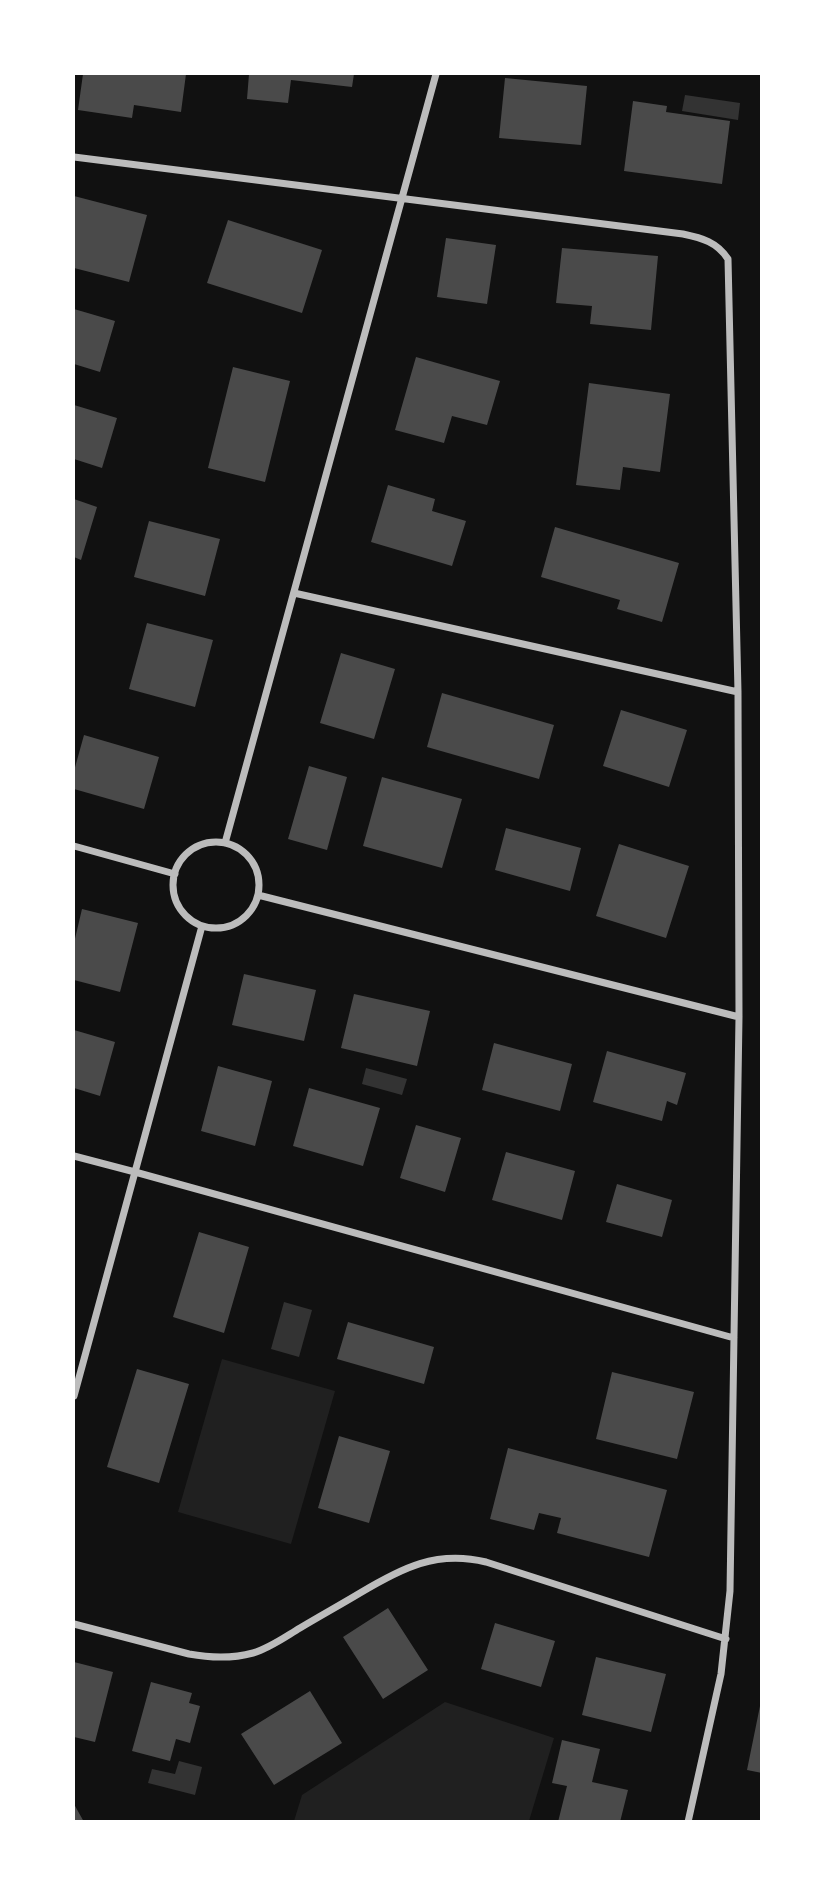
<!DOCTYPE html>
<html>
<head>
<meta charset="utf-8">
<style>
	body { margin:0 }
	#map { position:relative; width:835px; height:1895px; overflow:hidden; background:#111; font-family:"Open Sans",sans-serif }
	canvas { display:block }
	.frame { position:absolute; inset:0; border:75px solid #fff; pointer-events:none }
</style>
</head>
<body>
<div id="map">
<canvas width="835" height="1895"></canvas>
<div class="frame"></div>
</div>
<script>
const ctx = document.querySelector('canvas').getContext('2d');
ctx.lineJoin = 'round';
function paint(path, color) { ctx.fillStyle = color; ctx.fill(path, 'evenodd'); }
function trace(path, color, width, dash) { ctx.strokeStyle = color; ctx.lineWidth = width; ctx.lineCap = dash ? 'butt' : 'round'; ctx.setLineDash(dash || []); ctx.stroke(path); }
const green = new Path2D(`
	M 222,1359 L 335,1391 L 291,1544 L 178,1512 Z
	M 445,1702 L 554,1738 L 529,1821 L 294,1821 L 302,1795 Z`);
const water = new Path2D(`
	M 685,95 L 740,103 L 738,120 L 682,111 Z
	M 366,1068 L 407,1079 L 402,1095 L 362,1084 Z
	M 284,1302 L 312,1310 L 299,1357 L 271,1349 Z
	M 179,1761 L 202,1767 L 195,1795 L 148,1783 L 152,1769 L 175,1774 Z`);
const building = new Path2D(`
	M 83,74 L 186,74 L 181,112 L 134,105 L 132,118 L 78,110 Z
	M 249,74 L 354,74 L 352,87 L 291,80 L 288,103 L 247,99 Z
	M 505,78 L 587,86 L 581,145 L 499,138 Z
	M 633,101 L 667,106 L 666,112 L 730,121 L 722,184 L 624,171 Z
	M 74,196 L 147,215 L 129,282 L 74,268 Z
	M 228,220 L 322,250 L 302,313 L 207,283 Z
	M 446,238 L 496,245 L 487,304 L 437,297 Z
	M 562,248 L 658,256 L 651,330 L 590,324 L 592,306 L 556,303 Z
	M 74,309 L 115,321 L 100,372 L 74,364 Z
	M 416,357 L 500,381 L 487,425 L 452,416 L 444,443 L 395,430 Z
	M 233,367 L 290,381 L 265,482 L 208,468 Z
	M 589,383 L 670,394 L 660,472 L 623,467 L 620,490 L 576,485 Z
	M 74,405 L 117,418 L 102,468 L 74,459 Z
	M 388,485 L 435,499 L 432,511 L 466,521 L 452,566 L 371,542 Z
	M 74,499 L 97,507 L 81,560 L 74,557 Z
	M 149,521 L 220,539 L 205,596 L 134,577 Z
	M 555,527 L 679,563 L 662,622 L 617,609 L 620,600 L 541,577 Z
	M 147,623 L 213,640 L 195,707 L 129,689 Z
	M 341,653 L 395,669 L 374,739 L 320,723 Z
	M 442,693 L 554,725 L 539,779 L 427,747 Z
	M 621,710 L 687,730 L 669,787 L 603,766 Z
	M 84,735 L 159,757 L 144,809 L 74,789 L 74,771 Z
	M 309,766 L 347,777 L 327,850 L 288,839 Z
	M 382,777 L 462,799 L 442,868 L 363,846 Z
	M 506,828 L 581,848 L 570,891 L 495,870 Z
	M 619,844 L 689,866 L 666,938 L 596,916 Z
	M 82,909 L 138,923 L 120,992 L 74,980 L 74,943 Z
	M 244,974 L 316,990 L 304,1041 L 232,1025 Z
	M 354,994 L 430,1011 L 417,1066 L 341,1048 Z
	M 74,1030 L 115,1042 L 100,1096 L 74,1088 Z
	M 494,1043 L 572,1064 L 560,1111 L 482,1090 Z
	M 607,1051 L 686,1073 L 677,1105 L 667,1101 L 662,1121 L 593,1102 Z
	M 218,1066 L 272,1081 L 255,1146 L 201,1131 Z
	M 309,1088 L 380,1108 L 363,1166 L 293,1146 Z
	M 416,1125 L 461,1138 L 445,1192 L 400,1178 Z
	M 506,1152 L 575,1171 L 562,1220 L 492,1200 Z
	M 617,1184 L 672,1200 L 662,1237 L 606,1222 Z
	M 199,1232 L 249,1247 L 224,1333 L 173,1317 Z
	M 348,1322 L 434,1347 L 424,1384 L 337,1359 Z
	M 137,1369 L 189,1384 L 159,1483 L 107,1467 Z
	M 612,1372 L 694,1392 L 677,1459 L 596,1439 Z
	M 339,1436 L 390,1451 L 369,1523 L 318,1508 Z
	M 508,1448 L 667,1490 L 649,1557 L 557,1533 L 561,1518 L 539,1513 L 534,1530 L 490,1519 Z
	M 388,1608 L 428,1670 L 383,1699 L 343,1637 Z
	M 495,1623 L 555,1641 L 541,1687 L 481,1669 Z
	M 596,1657 L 666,1674 L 651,1732 L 582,1715 Z
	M 74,1662 L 113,1672 L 95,1742 L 74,1737 Z
	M 151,1682 L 192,1693 L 189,1703 L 200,1706 L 190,1743 L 176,1739 L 170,1761 L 132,1751 Z
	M 310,1691 L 342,1743 L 274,1785 L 241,1734 Z
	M 760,1706 L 762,1706 L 762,1773 L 747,1770 Z
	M 562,1740 L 600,1749 L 592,1782 L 628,1790 L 620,1822 L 558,1822 L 567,1786 L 552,1783 Z
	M 74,1804 L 84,1822 L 74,1822 Z`);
const minor = new Path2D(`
	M 74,157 L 683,234 C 702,238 717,242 728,259 L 738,692 L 739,1017 L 730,1591 L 721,1674 L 688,1822
	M 294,593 L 738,692
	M173 885a43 43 0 1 1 86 0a43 43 0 1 1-86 0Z
	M 225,843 L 436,74
	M 74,846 L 175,874
	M 258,895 L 739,1017
	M 74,1156 L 135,1172 L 734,1338
	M 74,1396 L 202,926
	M 74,1624 L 189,1654 C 211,1658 231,1659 253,1653 C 270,1648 285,1637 300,1628 C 320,1616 340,1605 360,1593 C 402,1568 436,1550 486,1562 L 726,1639`);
paint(green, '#202020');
paint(water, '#333');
paint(building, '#4a4a4a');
trace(minor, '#bcbcbc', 7);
</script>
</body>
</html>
